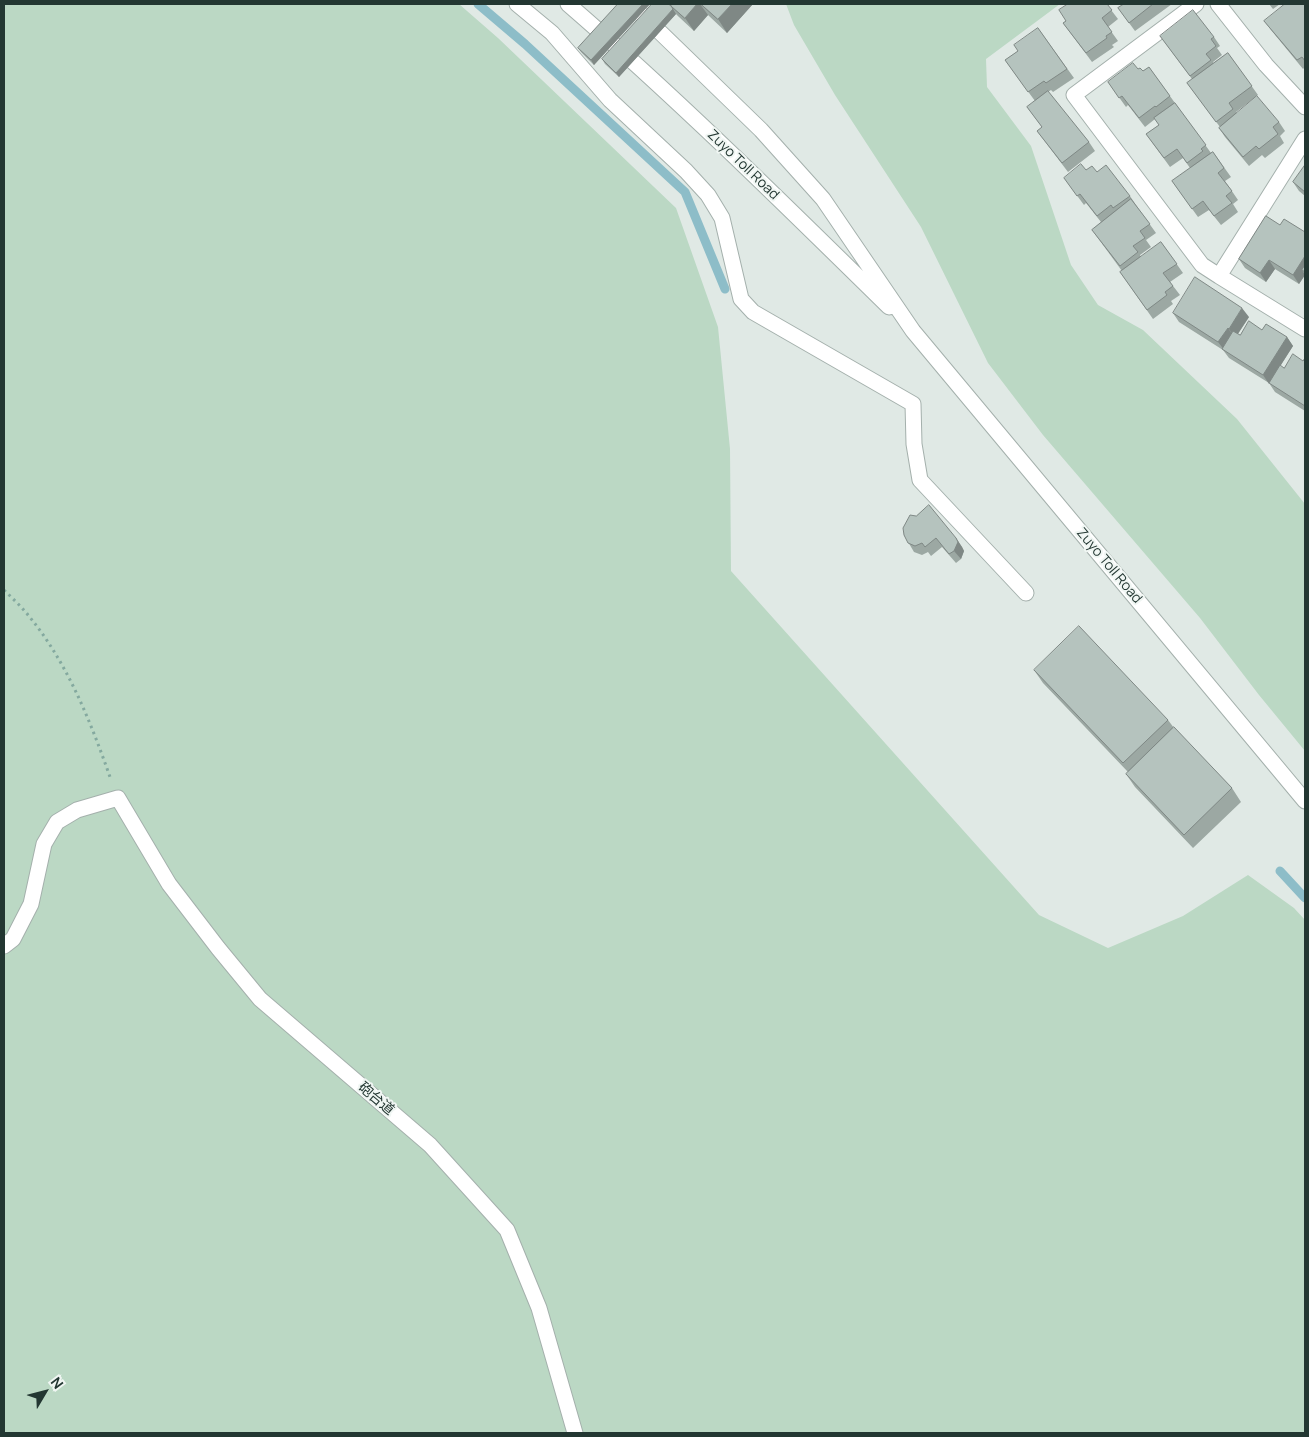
<!DOCTYPE html>
<html>
<head>
<meta charset="utf-8">
<style>
	body { margin:0 }
	#map { position:relative; width:1309px; height:1437px; overflow:hidden; background:#e0e9e5; font-family:Manrope,sans-serif }
	canvas { display:block }
	.frame { position:absolute; inset:0; border:5px solid #233732; pointer-events:none }
	.north { position:absolute; left:20px; top:1367px; width:50px; height:50px; -webkit-text-stroke:4px #f0f6f3; paint-order:stroke; rotate:53deg; font-size:14px; font-weight:700; line-height:20px; text-align:center; color:#233732 }
	.north::after { content:''; display:block; margin:auto; width:18px; height:22px; background:#233732; clip-path:polygon(50% 0,100% 100%,50% 72%,0 100%) }
</style>
</head>
<body>
<div id="map">
<canvas width="1309" height="1437"></canvas>
<div class="frame"></div>
<div class="north">N</div>
</div>
<script>
const ctx = document.querySelector('canvas').getContext('2d');
ctx.lineJoin = 'round';
function paint(path, color) { ctx.fillStyle = color; ctx.fill(path, 'evenodd'); }
function trace(path, color, width, dash) { ctx.strokeStyle = color; ctx.lineWidth = width; ctx.lineCap = dash ? 'butt' : 'round'; ctx.setLineDash(dash || []); ctx.stroke(path); }
function write(font, color, halo, rows, align = 'center') {
  ctx.font = font + ' Manrope,"Noto Sans JP",sans-serif'; ctx.lineWidth = 4; ctx.setLineDash([]); ctx.textBaseline = 'middle'; ctx.strokeStyle = halo; ctx.fillStyle = color; for (const [text, x, y, turn = 0] of rows) {
    ctx.save(); ctx.translate(x, y); ctx.rotate((+turn || 0) * Math.PI / 180); ctx.textAlign = isNaN(turn) ? turn : align; if (halo) ctx.strokeText(text, 0, 0); ctx.fillText(text, 0, 0); ctx.restore();
  }
}
const green = new Path2D(`
	M 4,4 L 459,4 L 498,38 L 676,208 L 718,327 L 730,449 L 731,571 L 1039,915 L 1108,948 L 1183,916 L 1248,875 L 1294,908 L 1305,920 L 1305,1433 L 4,1433 Z
	M 786,4 L 1060,4 L 986,59 L 987,87 L 1031,146 L 1071,265 L 1098,305 L 1143,330 L 1237,419 L 1305,504 L 1305,751 L 1259,695 L 1200,618 L 1043,435 L 988,363 L 921,227 L 835,95 L 794,25 Z`);
const stream = new Path2D(`
	M 478,4 L 525,44 L 685,192 L 725,289
	M 1280,871 L 1305,898`);
const path = new Path2D(`
	M 4,590 C 12,598 21,606 28,615 C 67,662 90,720 110,777`);
const minor = new Path2D(`
	M 517,4 L 552,33 L 610,100 L 686,171 L 708,195 L 722,218 L 741,299 L 753,312 L 913,404 L 914,444 L 920,480 L 1026,593
	M 568,4 C 679,100 784,204 889,307
	M 631,4 L 761,130 L 823,199 L 913,331 L 1305,801
	M 1196,4 L 1074,95 L 1202,265 L 1219,276
	M 1218,4 L 1266,65 L 1305,107
	M 1305,139 L 1219,276 L 1305,329
	M 4,946 L 13,939 L 31,904 L 44,844 L 57,822 L 77,810 L 118,798 L 169,884 L 218,948 L 260,999 L 430,1145 L 507,1230 L 539,1308 L 575,1433`);
const wall = new Path2D(`
	M 618,4 L 650,4 L 594,65 L 581,52 L 578,48 Z
	M 652,4 L 753,4 L 727,33 L 708,15 L 694,31 L 679,17 L 676,14 L 619,77 L 605,64 L 602,59 Z
	M 1068,4 L 1109,4 L 1109,5 L 1108,6 L 1118,19 L 1108,27 L 1118,41 L 1112,45 L 1114,47 L 1092,62 L 1063,23 L 1066,21 Z
	M 1124,4 L 1172,4 L 1135,31 L 1118,8 Z
	M 1269,4 L 1280,4 L 1273,9 Z
	M 1305,4 L 1305,67 L 1303,69 L 1271,30 L 1264,21 Z
	M 1038,28 L 1074,78 L 1053,92 L 1051,90 L 1048,92 L 1089,142 L 1095,151 L 1068,172 L 1037,131 L 1042,127 L 1027,107 L 1035,101 L 1005,60 L 1018,51 Z
	M 1160,36 L 1214,37 L 1220,46 L 1217,48 L 1222,55 L 1213,62 L 1213,63 L 1228,53 L 1258,95 L 1236,112 L 1237,113 L 1279,122 L 1285,131 L 1280,136 L 1284,143 L 1265,158 L 1262,155 L 1249,166 L 1225,137 L 1219,128 L 1220,127 L 1187,83 L 1192,79 Z
	M 1149,67 L 1211,153 L 1213,152 L 1231,177 L 1225,181 L 1238,200 L 1233,204 L 1238,212 L 1221,225 L 1209,210 L 1198,217 L 1172,181 L 1190,168 L 1183,158 L 1170,167 L 1146,134 L 1159,125 L 1155,119 L 1145,127 L 1128,105 L 1126,107 L 1108,82 L 1138,69 L 1143,71 Z
	M 1305,165 L 1305,196 L 1299,191 L 1293,182 Z
	M 1086,170 L 1097,172 L 1130,196 L 1136,205 L 1156,233 L 1146,240 L 1151,247 L 1140,255 L 1141,257 L 1161,242 L 1183,273 L 1170,282 L 1180,295 L 1171,301 L 1173,304 L 1153,319 L 1120,272 L 1122,271 L 1092,230 L 1101,222 L 1086,203 L 1084,205 L 1064,178 Z
	M 1305,232 L 1305,275 L 1299,284 L 1275,269 L 1266,282 L 1245,268 L 1239,259 Z
	M 1173,313 L 1249,317 L 1238,334 L 1240,335 L 1262,330 L 1287,337 L 1293,346 L 1280,366 L 1284,368 L 1303,361 L 1305,358 L 1305,411 L 1275,392 L 1269,383 L 1229,358 L 1223,350 L 1179,322 Z
	M 904,535 L 956,538 L 962,547 L 964,551 L 961,559 L 956,563 L 942,547 L 931,556 L 928,552 L 922,555 L 914,552 Z
	M 1034,670 L 1168,720 L 1174,728 L 1232,788 L 1241,802 L 1193,848 L 1135,787 L 1126,774 L 1128,772 L 1043,683 Z`);
const shadedWall = new Path2D(`
	M 643,4 L 650,4 L 594,65 L 591,60 Z
	M 697,4 L 700,4 L 708,15 L 694,31 L 685,18 Z
	M 732,4 L 753,4 L 727,33 L 718,19 Z
	M 673,9 L 676,14 L 619,77 L 616,73 Z
	M 1305,256 L 1305,272 L 1302,270 L 1305,275 L 1299,284 L 1293,275 Z
	M 1269,260 L 1275,269 L 1266,282 L 1260,273 Z
	M 1242,308 L 1249,317 L 1235,338 L 1229,329 Z
	M 1228,328 L 1234,337 L 1225,351 L 1218,342 Z
	M 1287,337 L 1293,346 L 1269,384 L 1263,375 Z
	M 956,538 L 962,547 L 964,551 L 961,559 L 954,551 Z`);
const building = new Path2D(`
	M 618,4 L 643,4 L 591,60 L 578,48 Z
	M 652,4 L 670,4 L 673,9 L 616,73 L 602,59 Z
	M 669,4 L 697,4 L 685,18 Z
	M 701,4 L 732,4 L 718,19 Z
	M 1068,4 L 1107,4 L 1112,10 L 1102,18 L 1112,32 L 1106,36 L 1107,38 L 1086,53 L 1063,23 L 1066,21 L 1059,10 Z
	M 1124,4 L 1153,4 L 1129,23 L 1118,8 Z
	M 1285,4 L 1305,4 L 1305,61 L 1302,57 L 1297,60 L 1264,21 Z
	M 1193,10 L 1214,37 L 1211,39 L 1216,46 L 1206,54 L 1211,60 L 1190,76 L 1160,36 Z
	M 1038,28 L 1067,69 L 1046,83 L 1044,81 L 1028,92 L 1005,60 L 1018,51 L 1014,45 Z
	M 1228,53 L 1252,86 L 1229,103 L 1233,109 L 1216,122 L 1187,83 Z
	M 1133,63 L 1138,69 L 1140,68 L 1143,71 L 1149,67 L 1170,96 L 1156,107 L 1155,106 L 1139,118 L 1122,96 L 1119,98 L 1108,82 Z
	M 1048,91 L 1089,142 L 1062,163 L 1037,131 L 1042,127 L 1027,107 Z
	M 1257,96 L 1279,122 L 1273,127 L 1278,134 L 1259,149 L 1256,146 L 1243,157 L 1219,128 Z
	M 1175,103 L 1206,145 L 1201,149 L 1203,151 L 1187,163 L 1177,149 L 1164,158 L 1146,134 L 1159,125 L 1154,118 Z
	M 1213,152 L 1224,168 L 1218,173 L 1232,191 L 1226,196 L 1232,203 L 1214,216 L 1203,201 L 1192,209 L 1172,181 Z
	M 1081,164 L 1086,170 L 1092,166 L 1097,172 L 1106,165 L 1130,196 L 1113,208 L 1111,205 L 1097,216 L 1080,194 L 1077,196 L 1064,178 Z
	M 1305,165 L 1305,192 L 1293,182 Z
	M 1131,199 L 1150,224 L 1140,231 L 1145,238 L 1133,246 L 1138,252 L 1120,266 L 1092,230 Z
	M 1266,216 L 1280,225 L 1284,219 L 1305,232 L 1305,256 L 1293,275 L 1269,260 L 1260,273 L 1239,259 Z
	M 1161,242 L 1177,264 L 1163,273 L 1173,286 L 1165,292 L 1167,295 L 1147,310 L 1120,272 Z
	M 1305,265 L 1305,272 L 1302,270 Z
	M 1195,277 L 1242,308 L 1229,329 L 1228,328 L 1218,342 L 1173,313 Z
	M 1249,321 L 1262,330 L 1266,324 L 1287,337 L 1263,375 L 1222,349 L 1233,331 L 1240,335 Z
	M 1293,354 L 1303,361 L 1305,358 L 1305,406 L 1269,383 L 1280,365 L 1284,368 Z
	M 929,505 L 956,538 L 958,542 L 954,551 L 949,554 L 936,538 L 925,547 L 922,543 L 915,546 L 908,543 L 904,535 L 903,528 L 910,515 L 916,516 Z
	M 1079,626 L 1168,720 L 1123,763 L 1034,670 Z
	M 1174,727 L 1232,788 L 1184,835 L 1126,774 Z`);
const streetNames = [
	["Zuyo Toll Road",743,165,44],
	["Zuyo Toll Road",1109,566,50],
	["砲台道",376,1099,40]
];
paint(green, '#bbd8c4');
trace(stream, '#8dbdc8', 9);
trace(minor, '#a4b0ac', 17);
trace(path, '#84a99f', 3, [2.5, 4]);
trace(minor, '#fff', 15);
paint(wall, '#9ca8a3');
paint(shadedWall, '#7f8885');
paint(building, '#b5c3be');
trace(building, '#7f8885', 1);
write('14px', '#233732', '#f0f6f3', streetNames);
</script>
</body>
</html>
